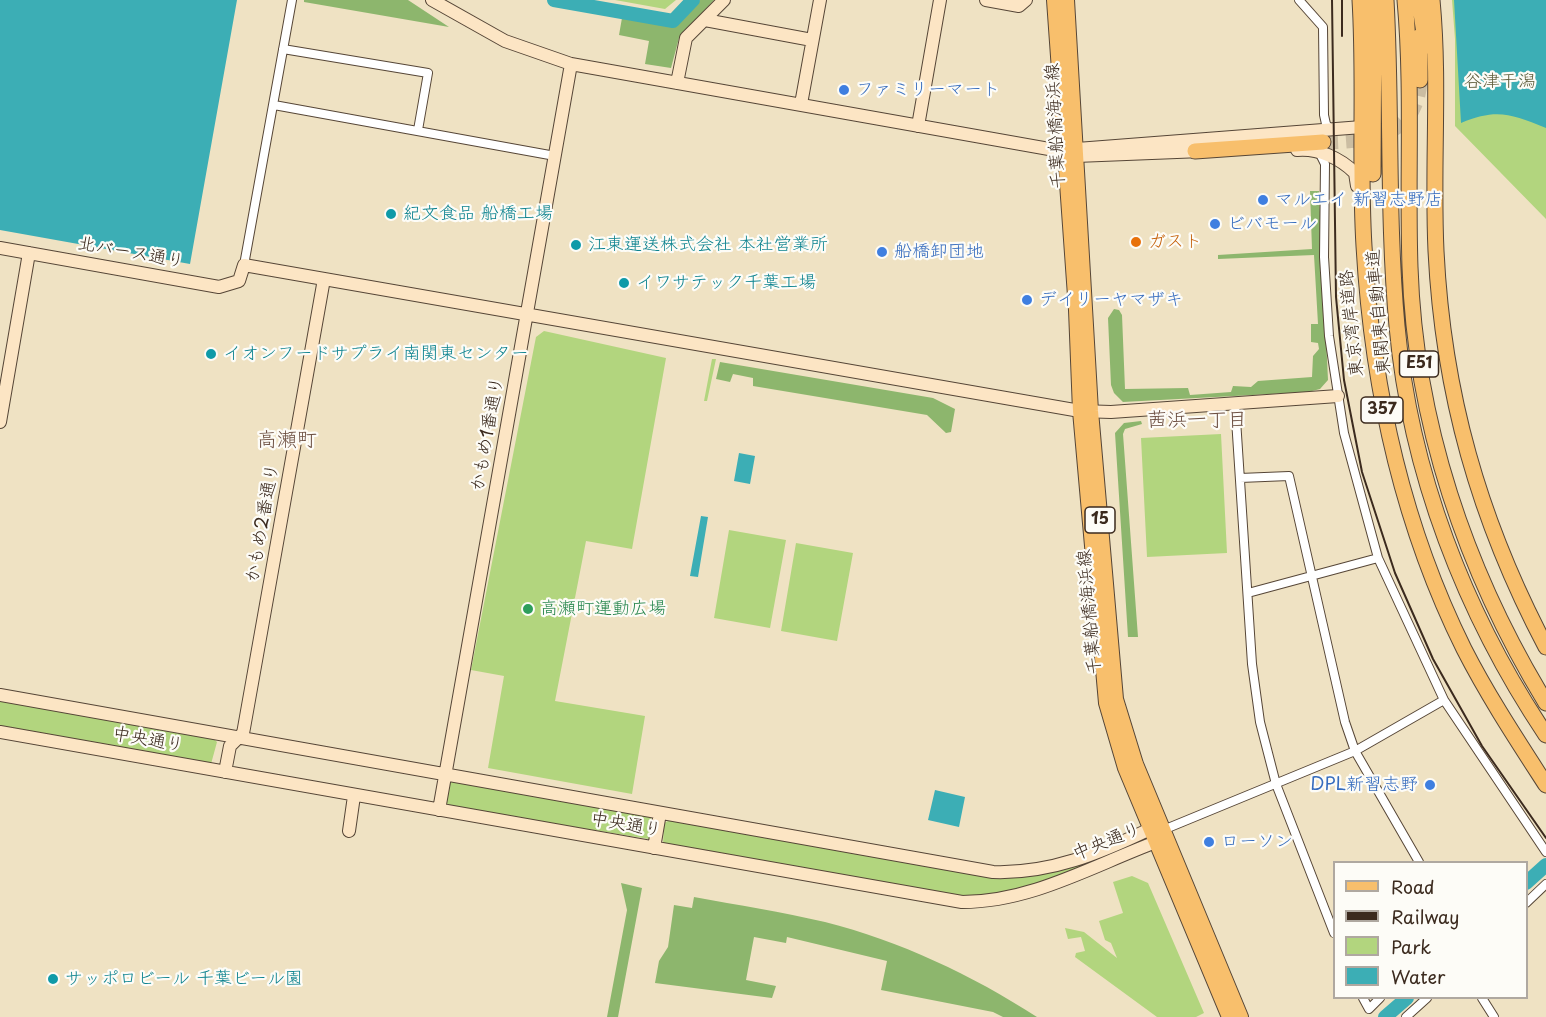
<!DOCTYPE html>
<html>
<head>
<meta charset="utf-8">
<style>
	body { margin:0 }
	#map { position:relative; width:1546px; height:1017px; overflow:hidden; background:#efe2c3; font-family:"Playpen Sans",sans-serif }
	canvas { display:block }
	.legend { position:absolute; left:1333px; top:861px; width:195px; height:138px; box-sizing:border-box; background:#fdfcf7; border:2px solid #afa8a0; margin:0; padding:8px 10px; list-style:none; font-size:18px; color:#3b2a1e }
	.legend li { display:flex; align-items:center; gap:12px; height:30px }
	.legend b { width:30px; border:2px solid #afa8a0 }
</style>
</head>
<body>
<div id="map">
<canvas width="1546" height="1017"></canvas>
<ul class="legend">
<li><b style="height:8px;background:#f8bf6c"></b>Road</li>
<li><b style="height:8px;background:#3b2a1e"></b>Railway</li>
<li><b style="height:16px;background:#b2d57e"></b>Park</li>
<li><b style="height:16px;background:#3caeb5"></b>Water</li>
</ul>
</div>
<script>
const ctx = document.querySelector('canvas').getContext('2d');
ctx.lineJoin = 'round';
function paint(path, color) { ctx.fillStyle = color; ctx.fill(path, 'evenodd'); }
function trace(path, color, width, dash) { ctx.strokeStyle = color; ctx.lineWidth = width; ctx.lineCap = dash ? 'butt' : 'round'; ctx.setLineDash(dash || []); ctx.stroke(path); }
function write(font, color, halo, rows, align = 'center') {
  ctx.font = font + ' "Playpen Sans","Klee One",sans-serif'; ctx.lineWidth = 4.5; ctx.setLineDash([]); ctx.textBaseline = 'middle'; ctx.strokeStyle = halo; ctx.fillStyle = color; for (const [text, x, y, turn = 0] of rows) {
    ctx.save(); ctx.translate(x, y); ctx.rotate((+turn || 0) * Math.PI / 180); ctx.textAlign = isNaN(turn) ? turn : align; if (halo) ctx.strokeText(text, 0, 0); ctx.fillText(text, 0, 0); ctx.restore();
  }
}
const green = new Path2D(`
	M 615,0 L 676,0 L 665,9 Z
	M 1452,0 L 1546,0 L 1546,219 L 1455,126 L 1455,39 Z
	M 544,331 L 666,358 L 632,549 L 586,541 L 555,701 L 645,716 L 632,794 L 488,768 L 504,676 L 471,670 L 536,337 Z
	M 712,359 L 716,359 L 707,401 L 704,401 Z
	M 1221,434 L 1227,553 L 1147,557 L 1141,438 Z
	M 729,530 L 786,540 L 770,628 L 714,618 Z
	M 796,543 L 853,553 L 837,641 L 781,631 Z
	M 0,700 L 214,739 L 217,742 L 211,764 L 0,728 Z
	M 452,781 L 651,816 L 649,839 L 445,806 L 449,782 Z
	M 670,820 L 949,869 L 1067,867 L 1094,862 L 1015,892 L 963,897 L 663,844 L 664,823 Z
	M 1132,876 L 1148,883 L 1204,1013 L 1196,1017 L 1157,1017 L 1075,957 L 1076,953 L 1085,951 L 1081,937 L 1068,939 L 1065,928 L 1084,932 L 1117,958 L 1111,943 L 1105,940 L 1099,921 L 1123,913 L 1113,882 Z`);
const forest = new Path2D(`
	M 304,0 L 408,0 L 449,27 L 304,2 Z
	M 700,0 L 714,0 L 679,38 L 671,68 L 645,64 L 649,41 L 619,35 L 622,18 L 673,27 Z
	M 1310,191 L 1319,191 L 1328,380 L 1320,389 L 1308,392 L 1123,402 L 1114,393 L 1111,385 L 1108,318 L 1114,309 L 1119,310 L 1122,315 L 1125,389 L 1188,388 L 1190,395 L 1231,392 L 1233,386 L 1251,387 L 1258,381 L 1312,377 L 1313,356 L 1319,349 L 1318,343 L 1311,342 L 1311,324 L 1318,324 L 1314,255 L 1218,259 L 1218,255 L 1312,249 Z
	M 720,362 L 933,398 L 955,409 L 951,432 L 946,433 L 927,415 L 753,386 L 753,378 L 733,374 L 730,382 L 716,379 Z
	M 1141,421 L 1142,424 L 1125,429 L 1123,434 L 1138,637 L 1128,637 L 1115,433 L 1124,423 Z
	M 621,883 L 642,888 L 618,1017 L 607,1017 L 627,910 Z
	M 694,897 C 738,905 782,912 825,922 C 900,941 972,975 1037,1017 L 1003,1017 L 993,1012 L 881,990 L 887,961 L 787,937 L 786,943 L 754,937 L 746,980 L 776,986 L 772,998 L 655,983 L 659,961 L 668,947 L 674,905 L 692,908 Z`);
const water = new Path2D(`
	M 0,0 L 237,0 L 190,264 L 0,230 Z
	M 1454,0 L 1546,0 L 1546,128 C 1511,114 1497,108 1461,123 Z
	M 739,453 L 755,456 L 750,484 L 734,481 Z
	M 701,516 L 708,517 L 698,577 L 690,576 Z
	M 935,790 L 965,797 L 959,827 L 928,820 Z`);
const river = new Path2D(`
	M 554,0 L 673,21 L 693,0
	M 1526,883 L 1546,865
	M 1385,1017 L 1407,998`);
const highwayTunnel = new Path2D(`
	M 1323,142 C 1370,141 1417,137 1420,80`);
const street = new Path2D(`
	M 1299,0 L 1323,27 L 1324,115 L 1326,124 L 1330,129
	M 283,49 L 428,73 L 418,130
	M 274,105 L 555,156
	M 1319,152 L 1325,164 L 1324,257 L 1329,336 L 1344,433 L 1378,558 L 1444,700 L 1546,852
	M 244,265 L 292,0
	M 1235,404 L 1252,664 L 1260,722 L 1276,784 L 1334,933
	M 1240,478 L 1289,476 L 1345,722 L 1355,751 L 1419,862
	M 1248,593 L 1378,558
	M 1163,830 L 1355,751 L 1444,700
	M 1526,903 L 1546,884
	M 1363,998 L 1369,1009 L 1380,998
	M 1482,998 L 1494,1017
	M 1406,1017 L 1427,998`);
const secondary = new Path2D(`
	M 432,0 L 505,41 L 571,64 L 1049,149 L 1064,150 L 1362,127
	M 986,0 L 1019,6 L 1026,0
	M 705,20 L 812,40
	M 677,83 L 686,38 L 724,0
	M 801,104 L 820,0
	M 918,126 L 940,0
	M 1297,150 C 1318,148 1340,158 1355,173 L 1357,186
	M 1067,152 L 1076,156 L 1202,151
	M 0,248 L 219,287 L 239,281 L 244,265 L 1080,411 L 1111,412 L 1338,396
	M 0,422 L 29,253
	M 0,695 L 993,872 C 1050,874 1100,853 1150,829 L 1163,830 L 1156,842 C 1092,866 1031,902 962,902 L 0,732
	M 225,772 L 230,746 L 243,733 L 244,728 L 324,279
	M 439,810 L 571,64
	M 349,831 L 354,796
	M 654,848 L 660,813`);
const primary = new Path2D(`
	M 1054,0 L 1076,310 L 1080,411 L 1106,703 L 1125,768 L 1229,1017
	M 1067,0 L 1091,411 L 1116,699 L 1136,764 L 1241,1017`);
const highway = new Path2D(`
	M 1360,0 C 1365,82 1359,164 1364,246 C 1372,386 1401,522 1464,649 C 1488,696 1517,740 1546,785
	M 1386,0 C 1392,109 1387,218 1397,326 C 1410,472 1465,614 1546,735
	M 1405,0 C 1413,88 1407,178 1410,267 C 1415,422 1466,572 1546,703
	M 1419,0 L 1426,46
	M 1432,0 C 1440,83 1432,167 1436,251 C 1443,393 1479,520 1546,647
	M 1420,36 L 1420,80
	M 1195,151 L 1323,142
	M 1373,174 L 1374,0`);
const rail = new Path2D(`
	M 1332,0 L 1336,297 L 1344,380 L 1362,472 L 1395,573 L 1433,659 L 1482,746 L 1546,838
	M 1342,0 L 1342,36`);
const markers = [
	[844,90,6,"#3f7fe0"],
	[1263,200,6,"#3f7fe0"],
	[391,214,6,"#0f9aa8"],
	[1215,224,6,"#3f7fe0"],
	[1136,242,6,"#e8710a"],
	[576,245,6,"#0f9aa8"],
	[882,252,6,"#3f7fe0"],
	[624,283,6,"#0f9aa8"],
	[1027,300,6,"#3f7fe0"],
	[211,354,6,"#0f9aa8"],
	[528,609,6,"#2e9e5b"],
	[1430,785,6,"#3f7fe0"],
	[1209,842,6,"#3f7fe0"],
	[53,979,6,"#0f9aa8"]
];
const shields = [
	[1419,364,39],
	[1382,410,42],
	[1100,520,30]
];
const shieldNames = [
	["E51",1419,364],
	["357",1382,410],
	["15",1100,520]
];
const parkNames = [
	["谷津干潟",1500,82]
];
const shopNames = [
	["ファミリーマート",856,90],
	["マルエイ 新習志野店",1275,200],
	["ビバモール",1227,224],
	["船橋卸団地",894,252],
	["デイリーヤマザキ",1039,300],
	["DPL新習志野",1418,785,"right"],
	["ローソン",1221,842]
];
const streetNames = [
	["千葉船橋海浜線",1056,126,-93],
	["北バース通り",131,253,10],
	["東関東自動車道",1379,312,-95],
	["東京湾岸道路",1352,323,-96],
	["かもめ1番通り",488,434,-80],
	["かもめ2番通り",263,523,-80],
	["千葉船橋海浜線",1090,612,-95],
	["中央通り",148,740,10],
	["中央通り",626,825,10],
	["中央通り",1107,842,-22]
];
const cultureNames = [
	["紀文食品 船橋工場",403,214],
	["江東運送株式会社 本社営業所",588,245],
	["イワサテック千葉工場",636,283],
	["イオンフードサプライ南関東センター",223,354],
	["サッポロビール 千葉ビール園",65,979]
];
const foodNames = [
	["ガスト",1148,242]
];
const leisureNames = [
	["高瀬町運動広場",540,609]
];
const neighbourhoodNames = [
	["茜浜一丁目",1197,420],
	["高瀬町",287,440]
];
paint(green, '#b2d57e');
paint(forest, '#8db66d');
paint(water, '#3caeb5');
trace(river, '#3caeb5', 14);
trace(highwayTunnel, '#cbbda2', 15, [15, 8]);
trace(street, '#564637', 10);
trace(secondary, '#564637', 14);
trace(primary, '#564637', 16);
trace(highway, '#564637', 17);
trace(street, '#fff', 8);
trace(secondary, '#fce5c4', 12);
trace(primary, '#f8bf6c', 14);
trace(highway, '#f8bf6c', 15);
trace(rail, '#3b2a1e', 2);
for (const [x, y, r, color] of markers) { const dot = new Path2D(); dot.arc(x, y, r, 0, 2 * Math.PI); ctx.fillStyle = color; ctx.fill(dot); trace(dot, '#fdfcf7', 2); }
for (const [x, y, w] of shields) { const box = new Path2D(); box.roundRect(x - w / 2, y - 13, w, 26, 4.5); ctx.fillStyle = '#fdfcf7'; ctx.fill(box); trace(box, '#3b2a1e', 1.5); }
write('bold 16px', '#3b2a1e', null, shieldNames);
write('18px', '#5f5d3b', '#fdfcf7', parkNames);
write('18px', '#366cbe', '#fdfcf7', shopNames, 'left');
write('18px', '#3b2a1e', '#fdfcf7', streetNames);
write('18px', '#0d838f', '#fdfcf7', cultureNames, 'left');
write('18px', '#c56008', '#fdfcf7', foodNames, 'left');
write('18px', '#27864d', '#fdfcf7', leisureNames, 'left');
write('20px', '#6d5042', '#fdfcf7', neighbourhoodNames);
</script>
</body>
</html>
